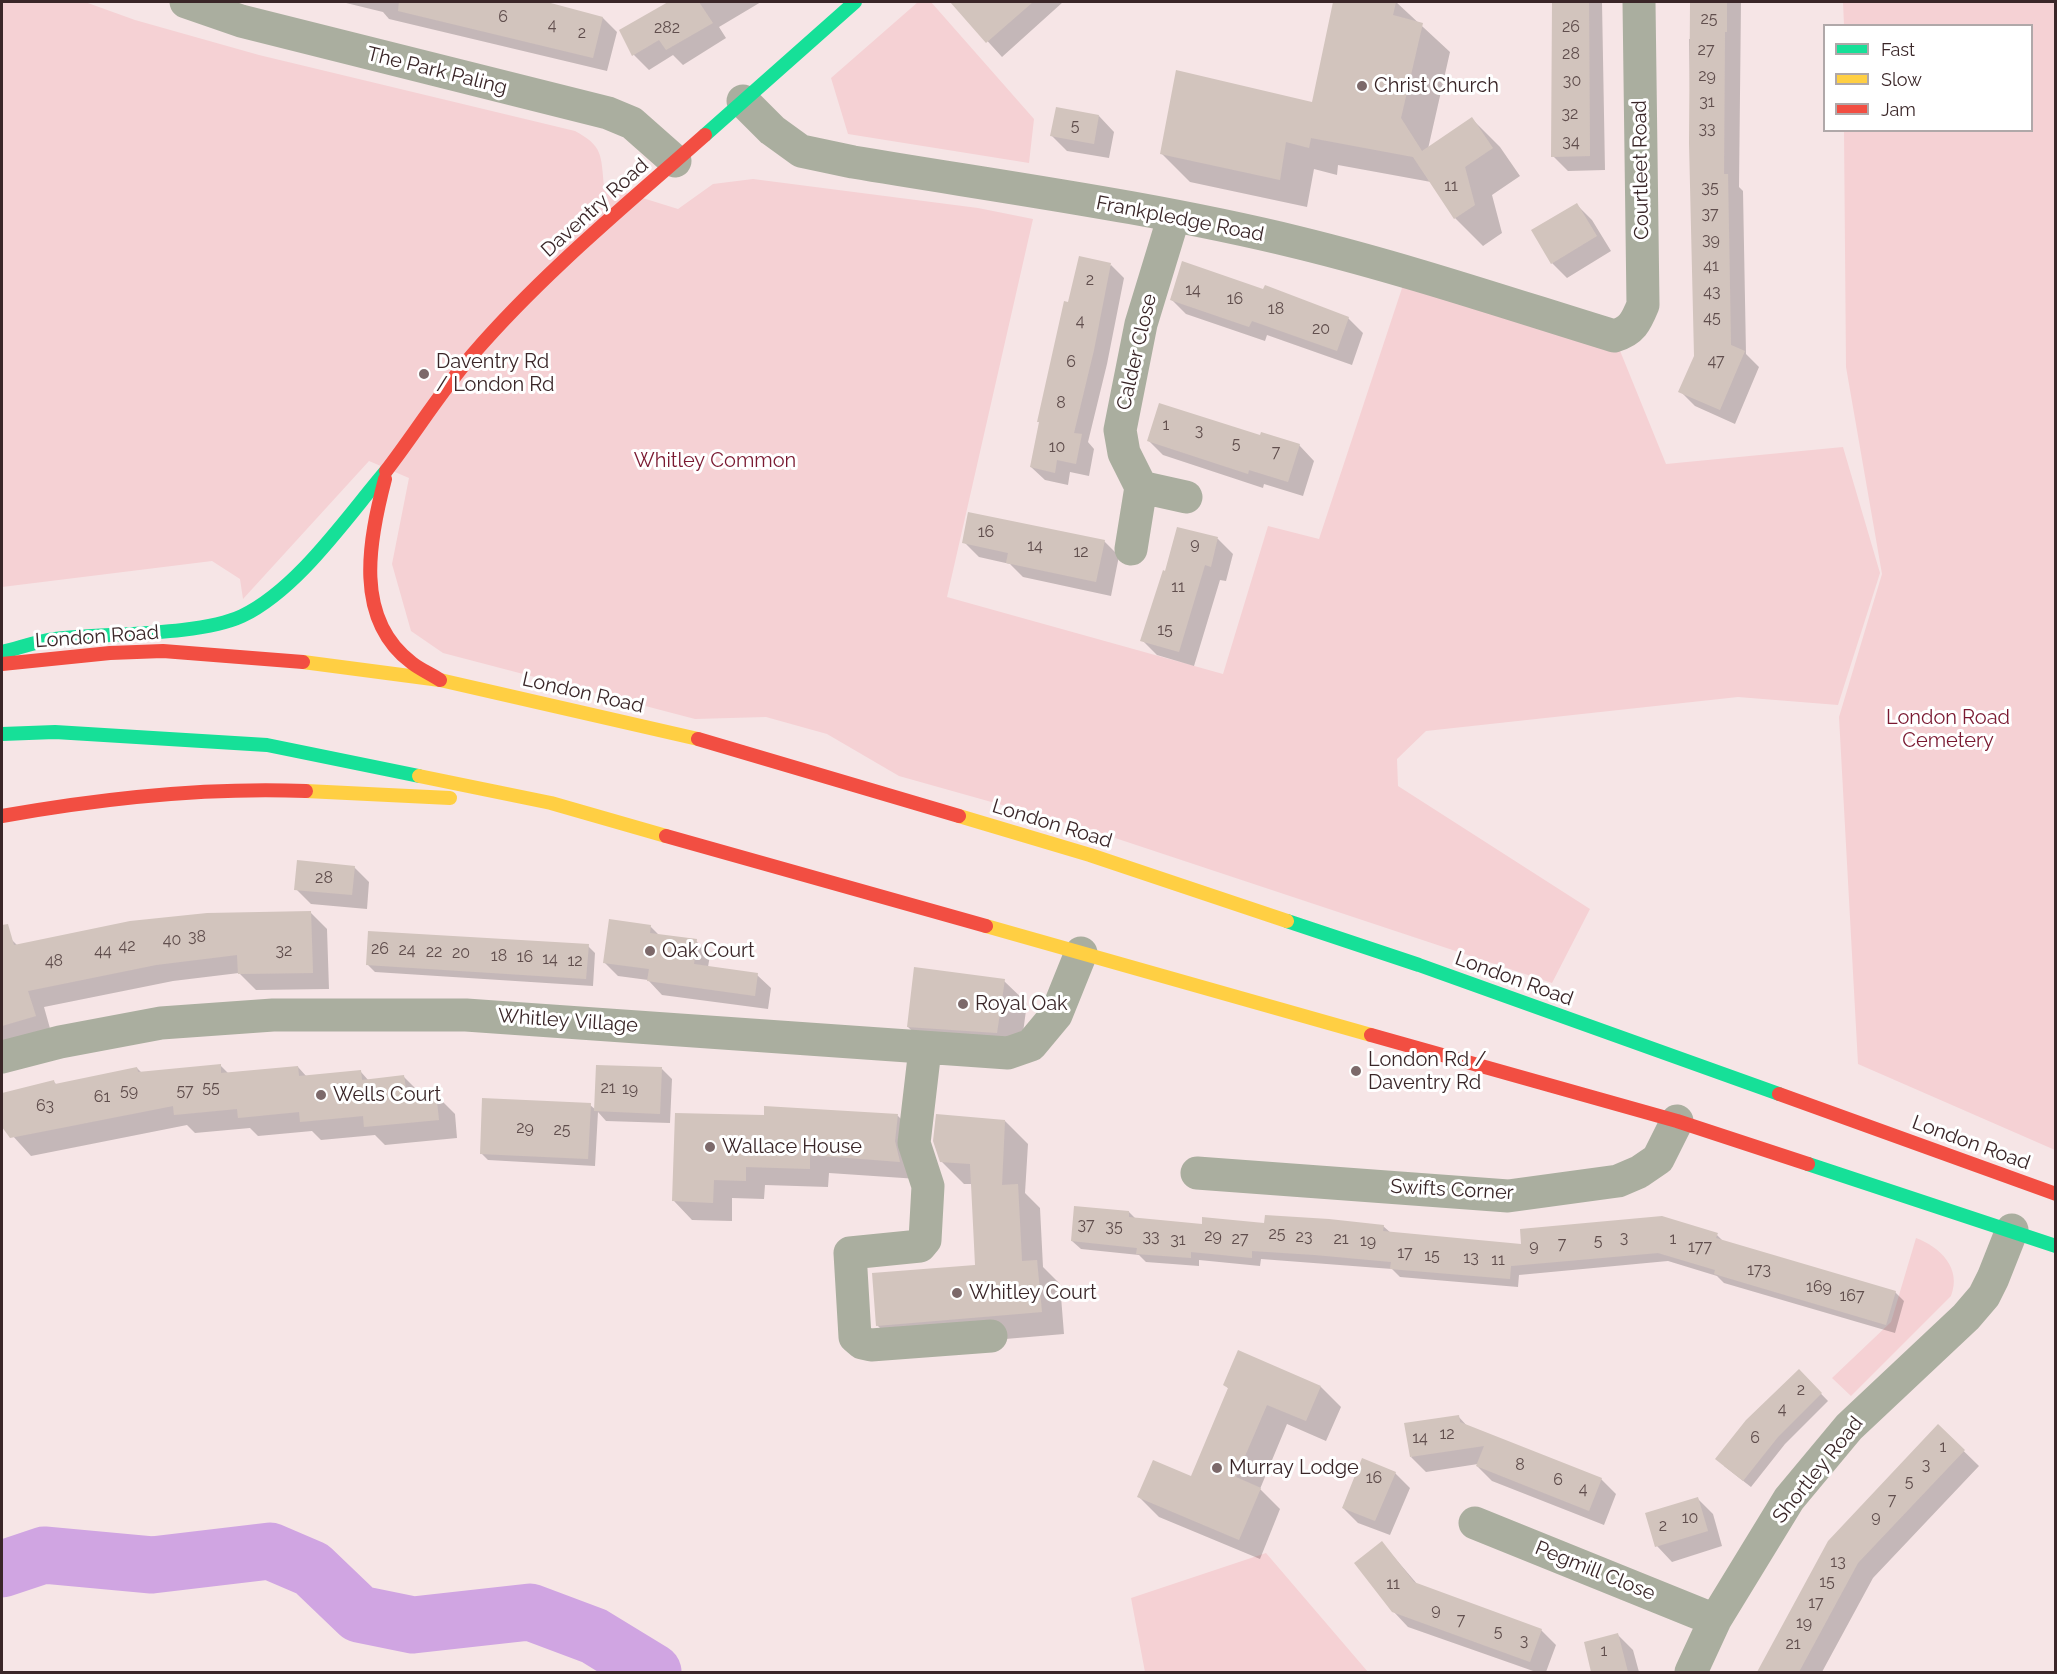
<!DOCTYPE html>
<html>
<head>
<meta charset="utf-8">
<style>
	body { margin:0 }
	#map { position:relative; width:2057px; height:1674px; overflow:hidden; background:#f6e5e6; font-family:Raleway,sans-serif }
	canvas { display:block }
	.frame { position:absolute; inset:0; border:3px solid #3a2628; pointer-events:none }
	.legend { position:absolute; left:1823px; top:24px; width:210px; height:108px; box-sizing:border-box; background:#fff; border:2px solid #b0a8a9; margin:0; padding:8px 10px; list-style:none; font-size:18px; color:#3a2628 }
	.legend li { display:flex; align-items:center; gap:12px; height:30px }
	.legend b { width:30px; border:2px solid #b0a8a9 }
</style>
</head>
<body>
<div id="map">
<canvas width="2057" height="1674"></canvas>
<div class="frame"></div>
<ul class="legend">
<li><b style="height:8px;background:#16e098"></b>Fast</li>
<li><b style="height:8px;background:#ffcf43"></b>Slow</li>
<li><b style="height:8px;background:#f24e42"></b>Jam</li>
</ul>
</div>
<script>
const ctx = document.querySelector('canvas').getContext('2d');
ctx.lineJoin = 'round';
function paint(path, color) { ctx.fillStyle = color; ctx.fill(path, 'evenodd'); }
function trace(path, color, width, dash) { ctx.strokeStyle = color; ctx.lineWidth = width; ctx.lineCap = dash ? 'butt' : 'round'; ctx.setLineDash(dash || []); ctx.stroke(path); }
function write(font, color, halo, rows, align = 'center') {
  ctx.font = font + ' Raleway,sans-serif'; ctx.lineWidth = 6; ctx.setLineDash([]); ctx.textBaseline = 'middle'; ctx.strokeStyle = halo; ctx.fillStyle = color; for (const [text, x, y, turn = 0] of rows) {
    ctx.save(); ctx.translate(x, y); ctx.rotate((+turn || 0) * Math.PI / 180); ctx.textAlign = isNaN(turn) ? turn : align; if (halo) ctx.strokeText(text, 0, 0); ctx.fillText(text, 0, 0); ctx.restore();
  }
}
const green = new Path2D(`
	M 2,2 L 85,2 L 135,20 L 259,55 L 575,131 C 603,146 601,155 604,186 L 678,209 L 713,184 L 753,179 L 978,208 L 1033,219 L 947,597 L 1223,674 L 1268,526 L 1319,539 L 1407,273 L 1614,336 L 1666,464 L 1843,447 L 1880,573 L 1838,705 L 1738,697 L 1426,731 L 1397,759 L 1398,786 L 1590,909 L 1552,983 L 1091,830 L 899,776 L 827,734 L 766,717 L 695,719 L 443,653 L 411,631 L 392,564 L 409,478 L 369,461 L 243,599 L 240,579 L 212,561 L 2,587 Z
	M 918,2 L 931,2 L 1034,119 L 1029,163 L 848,134 L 831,78 Z
	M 1843,2 L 2055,2 L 2055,1150 L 1858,1064 L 1839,717 L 1882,574 L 1846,367 L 1844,131 L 2032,130 L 2032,26 L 1844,25 Z
	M 1916,1238 C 1940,1247 1962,1268 1951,1296 L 1851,1396 L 1832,1378 L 1891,1322 Z
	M 1266,1553 L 1368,1672 L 1145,1672 L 1131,1598 Z`);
const shadow = new Path2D(`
	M 342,2 L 522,2 L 603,18 L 617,32 L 607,71 L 389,19 L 383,12 Z
	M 671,2 L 761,2 L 719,27 L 726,38 L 683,65 L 673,55 L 649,70 L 634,55 L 621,31 Z
	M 973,2 L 1063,2 L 1002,57 L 961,12 Z
	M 1335,2 L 1396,2 L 1450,52 L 1428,149 L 1472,119 L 1500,147 L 1520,176 L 1492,195 L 1502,233 L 1483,246 L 1455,218 L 1431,182 L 1338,165 L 1337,175 L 1314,169 L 1307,207 L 1190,182 L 1162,154 L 1313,103 Z
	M 1555,2 L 1602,2 L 1605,170 L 1568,171 L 1553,156 Z
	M 1691,2 L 1741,2 L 1739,187 L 1743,191 L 1746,354 L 1759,367 L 1735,424 L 1695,406 L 1680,391 L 1695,357 L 1689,39 L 1692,39 Z
	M 1099,116 L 1114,132 L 1109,158 L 1067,151 L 1052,136 Z
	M 1577,205 L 1592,220 L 1611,251 L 1567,278 L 1552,263 Z
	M 1111,265 L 1124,278 L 1107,364 L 1088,442 L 1094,449 L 1089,476 L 1070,472 L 1068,485 L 1045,480 L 1031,467 L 1070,304 Z
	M 1171,299 L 1348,318 L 1363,333 L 1352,365 L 1267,335 L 1265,341 L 1186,314 Z
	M 1261,437 L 1299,445 L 1314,461 L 1303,496 L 1264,484 L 1263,488 L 1163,455 L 1148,440 Z
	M 1178,528 L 1218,539 L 1233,554 L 1226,581 L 1220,580 L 1194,666 L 1157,655 L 1142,640 L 1166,573 Z
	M 1104,541 L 1119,556 L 1111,596 L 1023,577 L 1010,564 L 979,557 L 964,542 Z
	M 354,867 L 369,882 L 367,909 L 311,904 L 296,889 Z
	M 311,913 L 327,929 L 329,989 L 256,990 L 239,973 L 173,981 L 44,1007 L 51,1032 L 2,1047 L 2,943 L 12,940 L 18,946 Z
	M 650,926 L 660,936 L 696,941 L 710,955 L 708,967 L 757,975 L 771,988 L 768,1009 L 662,995 L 648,980 L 618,976 L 604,962 Z
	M 588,946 L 595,953 L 593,986 L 375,972 L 368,965 Z
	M 1004,981 L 1027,1003 L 1020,1055 L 931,1049 L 908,1027 Z
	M 220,1065 L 229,1074 L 298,1067 L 307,1077 L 361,1072 L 369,1081 L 404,1077 L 423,1096 L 436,1095 L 455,1114 L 457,1138 L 385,1145 L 375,1135 L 321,1140 L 312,1131 L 258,1136 L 250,1128 L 195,1133 L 187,1125 L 31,1156 L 2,1124 L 2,1095 L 54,1082 L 57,1085 L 137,1068 L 142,1073 Z
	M 662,1069 L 672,1079 L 670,1123 L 606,1121 L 598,1112 L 595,1166 L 488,1160 L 481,1153 L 590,1105 L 596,1110 Z
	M 765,1107 L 898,1116 L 916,1134 L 918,1179 L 829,1173 L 828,1187 L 765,1185 L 764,1199 L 732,1198 L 732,1221 L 692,1220 L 674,1201 L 765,1117 Z
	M 1005,1121 L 1028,1144 L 1025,1193 L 1040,1208 L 1043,1267 L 1060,1284 L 1064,1334 L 900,1348 L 877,1325 L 977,1266 L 973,1184 L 964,1184 L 941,1161 Z
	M 1129,1212 L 1136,1219 L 1203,1225 L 1383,1226 L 1391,1233 L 1522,1245 L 1717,1235 L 1724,1242 L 1895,1292 L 1904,1301 L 1895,1333 L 1724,1283 L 1717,1276 L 1668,1261 L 1519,1275 L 1518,1287 L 1400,1277 L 1392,1269 L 1261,1259 L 1260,1266 L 1199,1260 L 1199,1266 L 1146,1262 L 1139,1255 L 1081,1249 L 1072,1241 Z
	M 1799,1371 L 1828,1401 L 1785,1444 L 1751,1487 L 1724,1466 Z
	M 1225,1385 L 1321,1387 L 1341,1407 L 1326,1441 L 1287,1424 L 1260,1489 L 1280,1509 L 1260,1559 L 1159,1517 L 1139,1497 L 1192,1478 L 1229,1389 Z
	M 1458,1416 L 1469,1428 L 1601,1479 L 1616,1494 L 1604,1525 L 1492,1481 L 1477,1466 L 1478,1464 L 1426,1472 L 1411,1457 Z
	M 1938,1426 L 1979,1466 L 1873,1578 L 1822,1672 L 1759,1672 L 1829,1542 Z
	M 1395,1473 L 1410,1488 L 1390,1535 L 1358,1523 L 1343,1508 Z
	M 1698,1499 L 1713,1514 L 1722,1546 L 1672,1562 L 1657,1546 Z
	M 1382,1543 L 1418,1585 L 1541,1630 L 1556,1645 L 1546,1672 L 1536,1672 L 1408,1627 L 1393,1611 Z
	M 1618,1635 L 1633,1650 L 1639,1672 L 1593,1672 L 1585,1643 Z`);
const river = new Path2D(`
	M 2,1569 L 44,1555 L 152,1565 L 270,1551 L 312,1569 L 359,1614 L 413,1625 L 530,1612 L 594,1636 L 653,1672`);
const building = new Path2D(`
	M 399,2 L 547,2 L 603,17 L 593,58 L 398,11 Z
	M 668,2 L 699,2 L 713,23 L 666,50 L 659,40 L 632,56 L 619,30 Z
	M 950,2 L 1033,2 L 986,43 Z
	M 1333,2 L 1396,2 L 1393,15 L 1423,23 L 1401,118 L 1422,151 L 1472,117 L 1493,148 L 1465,167 L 1475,205 L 1454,219 L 1413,157 L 1311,138 L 1309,148 L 1286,142 L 1280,180 L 1160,154 L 1176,70 L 1312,102 Z
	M 1552,2 L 1589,2 L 1590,156 L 1551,157 Z
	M 1690,2 L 1727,2 L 1727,32 L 1725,32 L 1724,174 L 1728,174 L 1731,345 L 1745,351 L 1720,410 L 1678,392 L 1694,356 L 1689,143 Z
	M 1056,107 L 1099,115 L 1094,144 L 1050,136 Z
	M 1577,203 L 1597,236 L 1551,264 L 1531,230 Z
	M 1079,256 L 1111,263 L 1094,350 L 1074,433 L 1082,434 L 1076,464 L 1057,460 L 1055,473 L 1030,467 L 1039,422 L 1037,422 L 1064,301 L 1068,302 Z
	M 1182,261 L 1263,289 L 1265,285 L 1349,317 L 1337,351 L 1252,321 L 1249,327 L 1170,300 Z
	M 1159,403 L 1260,435 L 1261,432 L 1300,444 L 1288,482 L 1249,470 L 1248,474 L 1147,441 Z
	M 968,512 L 1105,540 L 1096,582 L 1006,563 L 1008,553 L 962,543 Z
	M 1177,527 L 1218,537 L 1211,567 L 1205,565 L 1179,652 L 1140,641 L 1163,570 L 1165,571 Z
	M 297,860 L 355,866 L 352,895 L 294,890 Z
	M 311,911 L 313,973 L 238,974 L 237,955 L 156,965 L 28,991 L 36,1016 L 2,1026 L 2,925 L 8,924 L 14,945 L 130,921 L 207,913 Z
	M 609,919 L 651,925 L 650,933 L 697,939 L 694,964 L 758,973 L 755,996 L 647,981 L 649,969 L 603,963 Z
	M 368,931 L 589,944 L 586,979 L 366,965 Z
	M 914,967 L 1005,979 L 997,1033 L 907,1027 Z
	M 221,1064 L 221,1073 L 298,1066 L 299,1076 L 361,1070 L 362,1080 L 404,1075 L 407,1096 L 436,1093 L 439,1120 L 364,1127 L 363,1116 L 300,1122 L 299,1112 L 238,1118 L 237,1109 L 174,1115 L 173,1106 L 10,1138 L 2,1127 L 2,1093 L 54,1080 L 55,1084 L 137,1067 L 138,1072 Z
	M 596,1065 L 662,1067 L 660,1114 L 594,1111 Z
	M 482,1098 L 591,1103 L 588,1159 L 480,1154 Z
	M 764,1106 L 898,1114 L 895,1141 L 900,1162 L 810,1155 L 810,1169 L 746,1167 L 746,1181 L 714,1180 L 713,1203 L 672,1201 L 675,1113 L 764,1115 Z
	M 936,1114 L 1005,1120 L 1002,1185 L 1018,1184 L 1022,1261 L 1037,1260 L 1042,1312 L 876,1326 L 872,1273 L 975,1265 L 970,1164 L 940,1162 L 933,1141 Z
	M 1074,1206 L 1129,1211 L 1129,1217 L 1202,1224 L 1202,1217 L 1264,1223 L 1265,1215 L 1329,1219 L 1384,1225 L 1383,1231 L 1521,1244 L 1520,1229 L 1662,1216 L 1718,1233 L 1716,1238 L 1896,1291 L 1886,1325 L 1714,1274 L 1715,1270 L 1658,1253 L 1511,1266 L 1510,1279 L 1390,1269 L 1391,1262 L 1315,1255 L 1252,1251 L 1252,1258 L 1191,1252 L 1191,1258 L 1136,1254 L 1137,1248 L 1071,1241 Z
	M 1238,1350 L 1321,1386 L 1306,1421 L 1267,1405 L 1236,1477 L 1261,1488 L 1239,1540 L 1137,1497 L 1153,1460 L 1191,1476 L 1228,1388 L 1223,1385 Z
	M 1799,1369 L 1822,1393 L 1778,1437 L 1743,1481 L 1715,1459 L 1746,1420 Z
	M 1459,1415 L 1460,1422 L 1602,1478 L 1589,1511 L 1476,1466 L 1484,1446 L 1410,1457 L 1404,1423 Z
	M 1938,1424 L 1965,1450 L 1858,1563 L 1799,1672 L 1757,1672 L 1828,1541 Z
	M 1362,1458 L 1396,1472 L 1375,1521 L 1342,1508 Z
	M 1698,1497 L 1708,1531 L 1655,1547 L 1645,1513 Z
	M 1382,1541 L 1414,1582 L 1542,1629 L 1530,1662 L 1392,1612 L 1354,1563 Z
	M 1618,1633 L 1628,1672 L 1591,1672 L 1584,1642 Z`);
const street = new Path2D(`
	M 186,2 L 241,21 L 608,113 L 632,123 L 675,161
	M 743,101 L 772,130 L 801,151 L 853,162 C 1002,187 1153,207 1300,243 C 1406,269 1510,304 1614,336 C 1632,331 1636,322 1643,305 L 1639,2
	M 1174,216 L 1141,324 L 1120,430 L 1124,453 L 1141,487 L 1186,497
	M 1131,549 L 1141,487
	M 925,1049 L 914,1143 L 928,1186 L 925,1240 L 920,1246 L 850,1253 L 855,1337 L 862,1343 L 871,1345 L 991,1336
	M 2,1057 L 60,1042 L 161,1023 L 273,1015 L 466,1015 L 1008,1053 L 1031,1045 L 1056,1015 L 1081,953
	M 1197,1173 L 1508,1196 L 1618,1181 L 1639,1172 L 1658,1159 L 1677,1121
	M 1475,1523 L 1715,1620
	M 1691,1672 L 1715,1620 L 1789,1499 L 1849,1427 L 1966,1317 L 1984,1296 L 1993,1278 L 2012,1230`);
const fast = new Path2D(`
	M 705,135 L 855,2
	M 2,652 C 19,648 38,641 55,639 C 105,633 199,636 242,616 C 298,589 346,518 386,471
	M 2,734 L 55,732 L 267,745 L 419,776
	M 1287,921 L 1419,965 L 1779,1094
	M 1808,1164 L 2056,1246`);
const slow = new Path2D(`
	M 303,662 L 440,680 L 698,739
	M 419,776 L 551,803 L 666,836
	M 306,791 L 450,798
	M 959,816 L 1090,855 L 1287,921
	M 986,926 L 1371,1035`);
const jam = new Path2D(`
	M 386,471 C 416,432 441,391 473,354 C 543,273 626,205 705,135
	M 385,479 C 369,540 353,619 412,663 C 421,670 431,674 440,680
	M 2,664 L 110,653 L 163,651 L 303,662
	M 698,739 L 959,816
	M 2,816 C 103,798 204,787 306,791
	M 666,836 L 986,926
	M 1371,1035 L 1677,1121 L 1808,1164
	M 1779,1094 L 2056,1194`);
const markers = [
	[1362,86,6,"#7c696a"],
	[424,374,6,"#7c696a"],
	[650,951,6,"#7c696a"],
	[963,1004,6,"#7c696a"],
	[1356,1071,6,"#7c696a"],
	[321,1095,6,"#7c696a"],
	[710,1147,6,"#7c696a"],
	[957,1293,6,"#7c696a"],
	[1217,1468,6,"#7c696a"]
];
const numberNames = [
	["6",503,17],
	["25",1709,19],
	["4",552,25],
	["26",1571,27],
	["282",667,28],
	["2",582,33],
	["27",1706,50],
	["28",1571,54],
	["29",1707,76],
	["30",1572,81],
	["31",1707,102],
	["32",1570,114],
	["5",1075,126],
	["33",1707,129],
	["34",1571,142],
	["11",1451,186],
	["35",1710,188],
	["37",1710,214],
	["39",1711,240],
	["41",1711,266],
	["2",1090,280],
	["14",1193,290],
	["43",1712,292],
	["16",1235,299],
	["18",1276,309],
	["45",1712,318],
	["4",1080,321],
	["20",1321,329],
	["47",1716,361],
	["6",1071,362],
	["8",1061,403],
	["1",1166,425],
	["3",1199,431],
	["5",1236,444],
	["10",1057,447],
	["7",1276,452],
	["16",986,532],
	["9",1195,544],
	["14",1035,546],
	["12",1081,552],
	["11",1178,587],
	["15",1165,630],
	["28",324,878],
	["38",197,937],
	["40",172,940],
	["42",127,946],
	["26",380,949],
	["24",407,950],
	["44",103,951],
	["32",284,951],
	["22",434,952],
	["20",461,953],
	["18",499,956],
	["16",525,957],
	["14",550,959],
	["48",54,961],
	["12",575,961],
	["55",211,1088],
	["21",608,1088],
	["19",630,1089],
	["59",129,1091],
	["57",185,1091],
	["61",102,1097],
	["63",45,1106],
	["29",525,1128],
	["25",562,1130],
	["37",1086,1225],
	["35",1114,1227],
	["25",1277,1234],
	["29",1213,1236],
	["33",1151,1237],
	["23",1304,1237],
	["3",1624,1238],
	["27",1240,1239],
	["21",1341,1239],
	["1",1673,1239],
	["31",1178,1240],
	["19",1368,1241],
	["5",1598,1241],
	["7",1562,1244],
	["9",1534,1246],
	["177",1700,1247],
	["17",1405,1253],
	["15",1432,1256],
	["13",1471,1258],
	["11",1498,1260],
	["173",1759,1270],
	["169",1819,1287],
	["167",1852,1296],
	["2",1801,1390],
	["4",1782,1409],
	["12",1447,1434],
	["14",1420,1438],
	["6",1755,1438],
	["1",1943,1447],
	["8",1520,1465],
	["3",1926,1465],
	["16",1374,1478],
	["6",1558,1480],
	["5",1909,1482],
	["4",1583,1489],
	["7",1892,1500],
	["9",1876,1517],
	["10",1690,1518],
	["2",1663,1526],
	["13",1838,1562],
	["15",1827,1582],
	["11",1393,1584],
	["17",1816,1603],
	["9",1436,1610],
	["7",1461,1620],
	["19",1804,1623],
	["5",1498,1632],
	["3",1524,1641],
	["21",1793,1644],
	["1",1604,1651]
];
const streetNames = [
	["The Park Paling",437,71,14],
	["Courtleet Road",1641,170,-91],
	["Daventry Road",595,208,-42],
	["Frankpledge Road",1180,219,11],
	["Calder Close",1137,352,-77],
	["London Road",97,637,-4],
	["London Road",583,693,13],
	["London Road",1052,824,17],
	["London Road",1514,979,20],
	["Whitley Village",568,1021,4],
	["London Road",1971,1143,20],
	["Swifts Corner",1452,1190,3],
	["Shortley Road",1818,1470,-51],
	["Pegmill Close",1595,1571,22]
];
const poiNames = [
	["Christ Church",1374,86],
	["Daventry Rd",436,362],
	["/ London Rd",436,385],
	["Oak Court",662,951],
	["Royal Oak",975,1004],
	["London Rd /",1368,1060],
	["Daventry Rd",1368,1083],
	["Wells Court",333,1095],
	["Wallace House",722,1147],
	["Whitley Court",969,1293],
	["Murray Lodge",1229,1468]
];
const parkNames = [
	["Whitley Common",715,461],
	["London Road",1948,718],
	["Cemetery",1948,741]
];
paint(green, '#f5d1d4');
paint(shadow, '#0003');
trace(river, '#d0a5e2', 57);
paint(building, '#d2c4bd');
trace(street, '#aaae9f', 33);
trace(fast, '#16e098', 14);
trace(slow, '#ffcf43', 14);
trace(jam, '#f24e42', 14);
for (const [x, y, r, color] of markers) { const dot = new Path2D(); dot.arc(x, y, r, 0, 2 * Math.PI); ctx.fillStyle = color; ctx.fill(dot); trace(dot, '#fff', 2); }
write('16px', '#604e4d', null, numberNames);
write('20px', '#3a2628', '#fff', streetNames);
write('20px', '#3a2628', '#fff', poiNames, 'left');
write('20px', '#7a1931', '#fff', parkNames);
</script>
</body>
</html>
